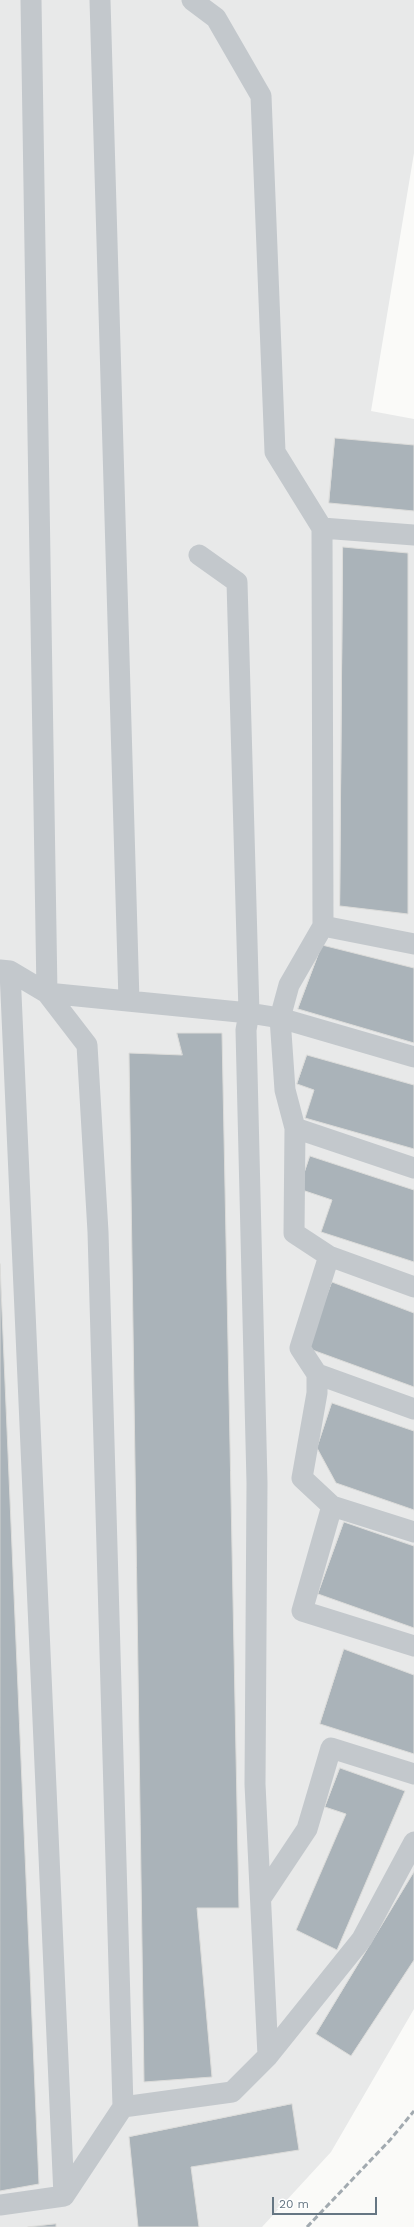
<!DOCTYPE html>
<html>
<head>
<meta charset="utf-8">
<style>
	body { margin:0 }
	#map { position:relative; width:414px; height:2227px; overflow:hidden; background:#fafaf8; font-family:"Work Sans",sans-serif }
	canvas { display:block }
	.scale { position:absolute; left:272px; top:2197px; width:105px; height:18px; box-sizing:border-box; border:2px solid #657683; border-top:0; padding-left:5px; font-size:12px; line-height:14px; white-space:nowrap; color:#657683; -webkit-text-stroke:3px #fff; paint-order:stroke }
</style>
</head>
<body>
<div id="map">
<canvas width="414" height="2227"></canvas>
<div class="scale">20 m</div>
</div>
<script>
const ctx = document.querySelector('canvas').getContext('2d');
ctx.lineJoin = 'round';
function paint(path, color) { ctx.fillStyle = color; ctx.fill(path, 'evenodd'); }
function trace(path, color, width, dash) { ctx.strokeStyle = color; ctx.lineWidth = width; ctx.lineCap = dash ? 'butt' : 'round'; ctx.setLineDash(dash || []); ctx.stroke(path); }
const built = new Path2D(`
	M 0,0 L 414,0 L 414,153 L 371,411 L 414,419 L 414,2009 L 331,2152 L 262,2227 L 0,2227 Z`);
const building = new Path2D(`
	M 335,438 L 414,445 L 414,511 L 329,503 Z
	M 343,547 L 408,553 L 408,914 L 340,906 Z
	M 322,945 L 414,968 L 414,1043 L 298,1009 Z
	M 177,1033 L 222,1033 L 239,1908 L 197,1908 L 212,2077 L 144,2082 L 129,1053 L 182,1055 Z
	M 307,1055 L 414,1085 L 414,1149 L 305,1118 L 314,1090 L 297,1084 Z
	M 310,1156 L 414,1190 L 414,1262 L 321,1232 L 332,1200 L 299,1189 Z
	M 0,1264 L 39,2184 L 0,2191 Z
	M 332,1282 L 414,1313 L 414,1387 L 307,1348 Z
	M 332,1403 L 414,1431 L 414,1510 L 336,1483 L 317,1448 Z
	M 344,1522 L 414,1546 L 414,1628 L 318,1594 Z
	M 344,1649 L 414,1675 L 414,1754 L 320,1724 Z
	M 340,1768 L 405,1791 L 337,1950 L 296,1930 L 346,1814 L 325,1807 Z
	M 414,1872 L 414,1960 L 351,2056 L 316,2034 Z
	M 292,2104 L 299,2150 L 191,2167 L 199,2227 L 138,2227 L 129,2137 Z
	M 56,2224 L 56,2227 L 28,2227 Z`);
const lane = new Path2D(`
	M 31,0 L 47,993 L 87,1045 L 98,1232 L 123,2107 L 64,2196
	M 100,0 L 129,1001
	M 192,0 L 216,18 L 261,96 L 275,452 L 322,528 L 414,535
	M 322,528 L 323,926 L 289,985 L 280,1018 L 285,1090 L 295,1128 L 294,1233 L 329,1256 L 300,1348 L 317,1374 L 317,1393 L 302,1478 L 332,1506 L 302,1611 L 414,1646
	M 199,555 L 237,582 L 249,1013 L 246,1030 L 257,1483 L 255,1784 L 268,2056
	M 323,926 L 414,944
	M 0,970 L 10,971 L 47,993 L 249,1013 L 280,1018 L 414,1057
	M 295,1128 L 414,1168
	M 329,1256 L 414,1287
	M 317,1374 L 414,1409
	M 332,1506 L 414,1532
	M 261,1898 L 307,1829 L 331,1748 L 414,1774
	M 123,2107 L 232,2092 L 268,2056 L 362,1939 L 414,1842
	M 0,2205 L 64,2196 L 10,971`);
const rail = new Path2D(`
	M 307,2227 L 390,2140 L 414,2111`);
paint(built, '#e8e9e9');
paint(building, '#aab3b9');
trace(building, '#dcdcda', 1);
trace(lane, '#c3c8cc', 21);
trace(rail, '#a2aab0', 3, [6, 3]);
</script>
</body>
</html>
